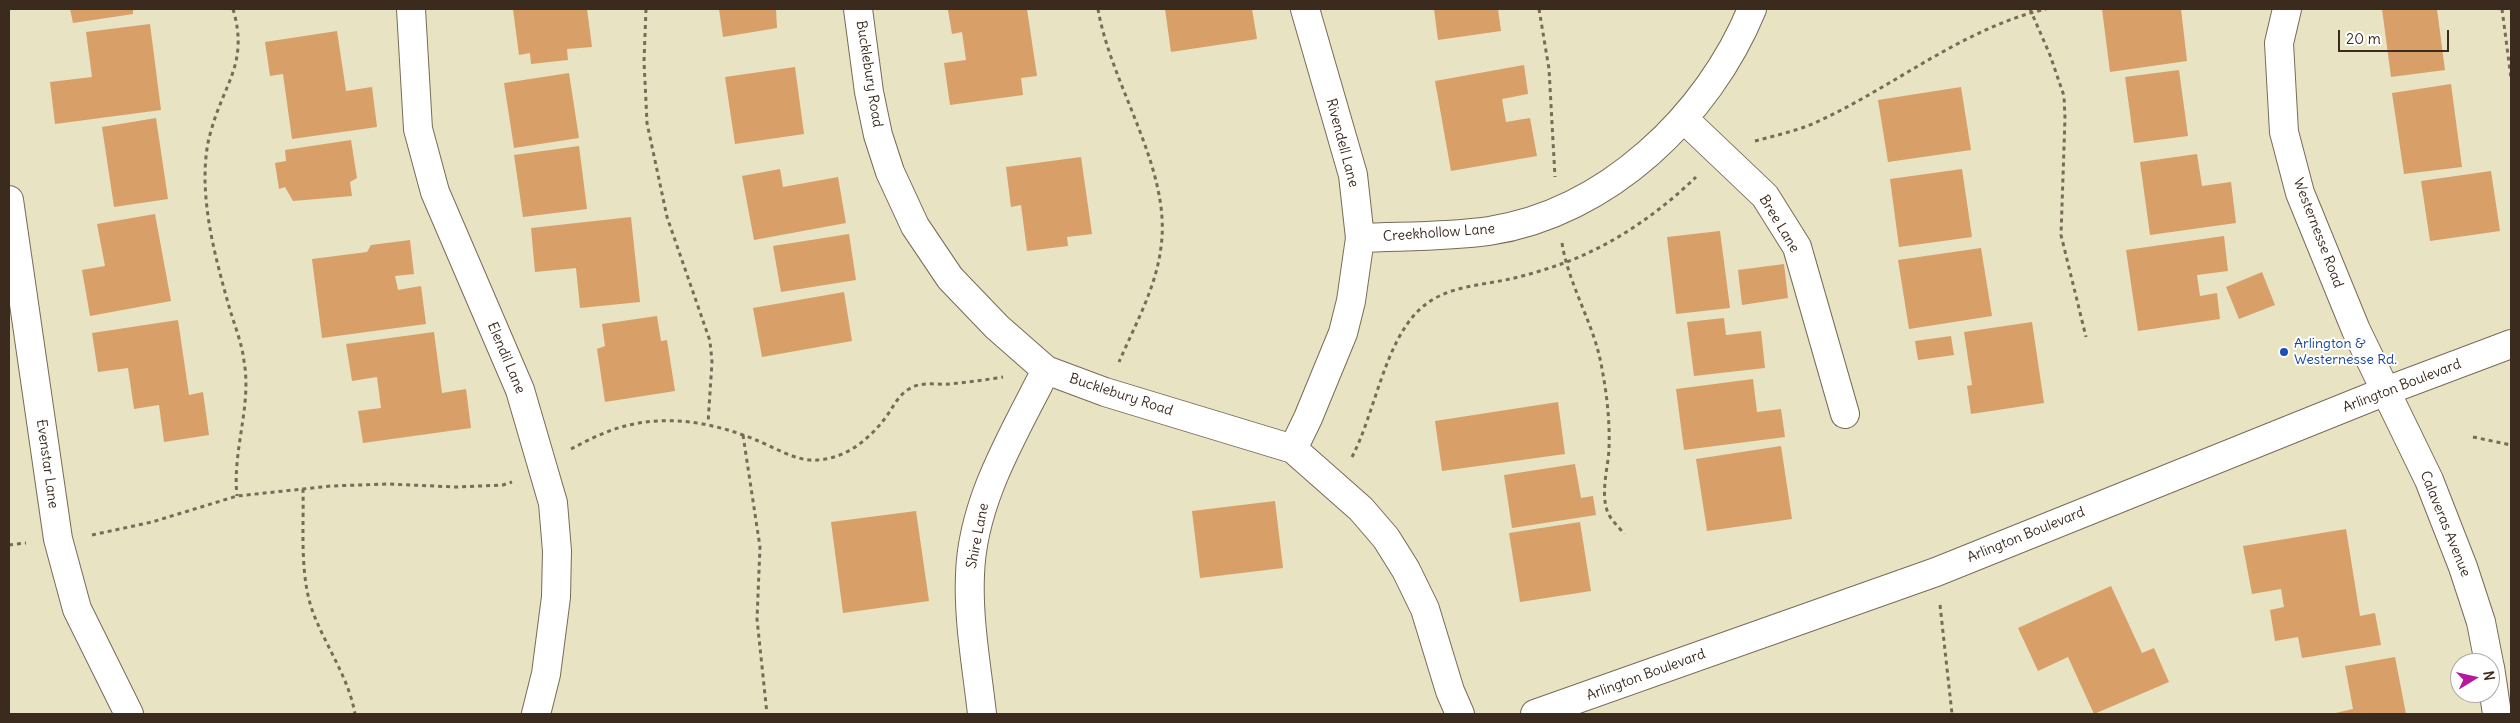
<!DOCTYPE html>
<html>
<head>
<meta charset="utf-8">
<style>
	body { margin:0 }
	#map { position:relative; width:2520px; height:723px; overflow:hidden; background:#e8e3c3; font-family:Delius,sans-serif }
	canvas { display:block }
	.frame { position:absolute; inset:0; border:10px solid #3b2a1e; pointer-events:none }
	.north { position:absolute; left:2450px; top:653px; width:50px; height:50px; box-sizing:border-box; background:#fff; border:1px solid #b1aaa5; border-radius:50%; rotate:81deg; font-size:14px; font-weight:700; line-height:20px; text-align:center; color:#3b2a1e }
	.north::after { content:''; display:block; margin:auto; width:18px; height:22px; background:#b5179e; clip-path:polygon(50% 0,100% 100%,50% 72%,0 100%) }
	.scale { position:absolute; left:2338px; top:30px; width:111px; height:22px; box-sizing:border-box; border:2px solid #3b2a1e; border-top:0; padding-left:6px; font-size:15px; line-height:18px; white-space:nowrap; color:#3b2a1e; -webkit-text-stroke:4px #fff; paint-order:stroke }
</style>
</head>
<body>
<div id="map">
<canvas width="2520" height="723"></canvas>
<div class="frame"></div>
<div class="north">N</div>
<div class="scale">20 m</div>
</div>
<script>
const ctx = document.querySelector('canvas').getContext('2d');
ctx.lineJoin = 'round';
function paint(path, color) { ctx.fillStyle = color; ctx.fill(path, 'evenodd'); }
function trace(path, color, width, dash) { ctx.strokeStyle = color; ctx.lineWidth = width; ctx.lineCap = dash ? 'butt' : 'round'; ctx.setLineDash(dash || []); ctx.stroke(path); }
function write(font, color, halo, rows, align = 'center') {
  ctx.font = font + ' Delius,sans-serif'; ctx.lineWidth = 4; ctx.setLineDash([]); ctx.textBaseline = 'middle'; ctx.strokeStyle = halo; ctx.fillStyle = color; for (const [text, x, y, turn = 0] of rows) {
    ctx.save(); ctx.translate(x, y); ctx.rotate((+turn || 0) * Math.PI / 180); ctx.textAlign = isNaN(turn) ? turn : align; if (halo) ctx.strokeText(text, 0, 0); ctx.fillText(text, 0, 0); ctx.restore();
  }
}
const building = new Path2D(`
	M 70,9 L 133,9 L 133,14 L 73,23 Z
	M 513,9 L 587,9 L 592,47 L 567,49 L 568,60 L 531,64 L 530,53 L 519,55 Z
	M 719,9 L 776,9 L 777,28 L 723,37 Z
	M 1027,9 L 1037,76 L 1021,78 L 1023,95 L 950,105 L 944,63 L 966,60 L 962,32 L 952,34 L 948,10 Z
	M 1165,9 L 1252,9 L 1257,39 L 1171,52 Z
	M 1434,9 L 1498,9 L 1501,31 L 1438,40 Z
	M 2102,9 L 2181,9 L 2187,61 L 2110,72 Z
	M 2382,9 L 2437,9 L 2445,70 L 2391,77 Z
	M 150,24 L 161,110 L 55,124 L 50,82 L 92,77 L 86,32 Z
	M 337,31 L 346,91 L 372,87 L 377,127 L 292,139 L 283,74 L 270,76 L 265,42 Z
	M 1524,65 L 1528,94 L 1502,99 L 1506,122 L 1530,118 L 1537,156 L 1451,171 L 1435,81 Z
	M 795,67 L 804,134 L 735,144 L 725,77 Z
	M 2179,70 L 2188,136 L 2134,143 L 2125,77 Z
	M 569,73 L 579,138 L 514,148 L 504,83 Z
	M 2451,84 L 2462,167 L 2404,174 L 2392,93 Z
	M 1961,87 L 1971,150 L 1888,162 L 1878,100 Z
	M 156,118 L 168,199 L 114,207 L 102,127 Z
	M 351,140 L 357,178 L 350,182 L 352,196 L 293,201 L 285,187 L 279,189 L 275,163 L 286,161 L 285,150 Z
	M 579,146 L 587,209 L 523,217 L 514,155 Z
	M 2197,154 L 2202,186 L 2231,182 L 2236,223 L 2150,235 L 2140,162 Z
	M 1081,157 L 1092,234 L 1067,237 L 1068,246 L 1027,251 L 1021,205 L 1011,207 L 1006,167 Z
	M 780,169 L 783,187 L 838,177 L 846,223 L 754,240 L 742,176 Z
	M 1962,169 L 1972,237 L 1899,247 L 1890,179 Z
	M 2491,171 L 2500,231 L 2430,241 L 2421,181 Z
	M 155,214 L 171,301 L 90,316 L 82,270 L 105,266 L 97,224 Z
	M 631,217 L 640,302 L 580,308 L 576,268 L 535,272 L 531,228 Z
	M 1720,231 L 1730,308 L 1676,314 L 1667,237 Z
	M 849,234 L 856,280 L 781,292 L 773,246 Z
	M 2224,236 L 2228,271 L 2197,275 L 2200,296 L 2217,293 L 2220,319 L 2138,331 L 2126,250 Z
	M 410,240 L 414,274 L 395,276 L 398,290 L 421,286 L 426,324 L 322,338 L 312,259 L 367,252 L 371,245 Z
	M 1981,248 L 1992,316 L 1909,329 L 1898,260 Z
	M 1784,264 L 1788,298 L 1742,305 L 1738,270 Z
	M 2262,272 L 2275,305 L 2239,319 L 2226,287 Z
	M 844,292 L 852,341 L 762,357 L 753,308 Z
	M 657,316 L 661,341 L 667,340 L 675,391 L 605,402 L 597,349 L 605,346 L 602,324 Z
	M 1724,318 L 1726,335 L 1761,331 L 1765,368 L 1694,376 L 1687,322 Z
	M 178,320 L 189,395 L 203,392 L 209,435 L 164,442 L 159,405 L 134,409 L 128,368 L 98,372 L 92,333 Z
	M 2032,322 L 2044,403 L 1971,414 L 1967,386 L 1972,385 L 1964,332 Z
	M 434,332 L 442,393 L 466,389 L 471,428 L 363,443 L 358,411 L 381,408 L 377,377 L 352,381 L 346,344 Z
	M 1951,336 L 1954,355 L 1918,360 L 1915,341 Z
	M 1753,379 L 1757,412 L 1781,409 L 1785,437 L 1684,450 L 1676,389 Z
	M 1558,402 L 1565,454 L 1442,471 L 1435,421 Z
	M 1781,446 L 1792,519 L 1707,531 L 1696,459 Z
	M 1575,464 L 1581,498 L 1593,496 L 1596,515 L 1512,528 L 1504,475 Z
	M 1275,501 L 1283,568 L 1200,578 L 1192,511 Z
	M 916,511 L 929,601 L 843,613 L 831,522 Z
	M 1580,522 L 1591,591 L 1520,602 L 1509,533 Z
	M 2346,529 L 2360,616 L 2375,613 L 2381,645 L 2302,658 L 2298,637 L 2275,641 L 2270,610 L 2284,607 L 2281,589 L 2252,594 L 2243,546 Z
	M 2111,586 L 2142,653 L 2154,648 L 2169,682 L 2094,714 L 2068,657 L 2038,671 L 2018,628 Z
	M 2395,657 L 2406,714 L 2331,714 L 2353,709 L 2345,666 Z`);
const path = new Path2D(`
	M 233,9 C 249,63 224,83 211,131 C 206,147 205,164 205,180 C 206,225 218,267 230,310 C 235,326 242,344 244,361 C 252,406 232,451 237,496
	M 646,9 L 644,61 L 647,123 L 667,217 L 710,341 L 712,362 L 708,423
	M 1098,9 C 1111,86 1172,169 1161,247 C 1156,288 1135,325 1119,362
	M 1539,9 L 1549,69 L 1555,177
	M 2030,9 L 2050,55 L 2064,96 L 2065,118 L 2061,235 L 2086,337
	M 2502,9 L 2511,78
	M 1755,141 C 1777,135 1801,130 1821,120 C 1896,85 1964,28 2046,9
	M 1562,243 C 1569,287 1595,325 1602,369 C 1607,395 1610,422 1609,449 C 1608,469 1600,493 1608,513 C 1611,520 1620,528 1624,534
	M 743,435 L 760,547 L 757,619 L 767,714
	M 2473,437 L 2511,445
	M 571,449 C 584,442 598,435 612,430 C 660,413 710,421 756,440 C 774,447 797,462 817,460 C 844,459 867,441 883,421 C 892,410 897,396 909,389 C 921,381 937,385 950,384 C 968,382 985,380 1003,377
	M 1352,457 C 1375,413 1384,344 1419,310 C 1444,286 1478,286 1510,279 C 1528,275 1547,269 1564,263 C 1613,245 1659,213 1696,177
	M 303,489 C 304,529 299,577 314,615 C 327,648 349,679 355,714
	M 92,535 L 152,522 L 237,496 L 331,486 L 388,484 L 456,487 L 503,485 L 512,482
	M 9,545 L 26,543
	M 1940,605 L 1952,714`);
const street = new Path2D(`
	M 411,9 L 418,129 L 435,192 L 520,390 L 553,503 L 557,551 L 556,597 L 546,674 L 536,714
	M 858,9 L 869,92 L 878,135 L 890,172 L 915,226 L 950,278 L 997,327 L 1046,370 L 1105,392 L 1293,449 L 1361,509 L 1386,538 L 1406,570 L 1425,609 L 1450,691 L 1460,714
	M 2287,9 L 2279,43 L 2284,132 L 2300,193 L 2356,330 L 2429,480 L 2463,567 L 2481,622 L 2489,663
	M 1684,119 L 1765,196 L 1797,247 L 1845,414
	M 9,200 L 58,539 L 77,609 L 129,714
	M 1360,238 C 1402,236 1447,237 1489,231 C 1607,213 1708,116 1752,9
	M 1293,449 L 1308,418 L 1343,333 L 1351,301 L 1360,238 L 1353,175 L 1305,9
	M 2490,667 L 2497,714
	M 982,714 C 977,668 968,621 970,575 C 972,501 1014,434 1046,370`);
const secondary = new Path2D(`
	M 1535,714 L 1936,572 L 2386,391 L 2511,344`);
const markers = [
	[2284,352,5,"#1a4fb4"]
];
const streetNames = [
	["Bucklebury Road",869,74,81],
	["Rivendell Lane",1342,143,75],
	["Bree Lane",1779,224,59],
	["Creekhollow Lane",1439,233,-4],
	["Westernesse Road",2318,233,69],
	["Elendil Lane",506,358,67],
	["Arlington Boulevard",2402,386,-21],
	["Bucklebury Road",1121,395,18],
	["Evenstar Lane",47,464,82],
	["Calaveras Avenue",2445,524,68],
	["Arlington Boulevard",2026,535,-22],
	["Shire Lane",978,536,-79],
	["Arlington Boulevard",1646,675,-20]
];
const transitNames = [
	["Arlington &",2294,344],
	["Westernesse Rd.",2294,360]
];
paint(building, '#d89f69');
trace(street, '#786b58', 30);
trace(secondary, '#786b58', 30);
trace(path, '#786b58', 3, [4, 4]);
trace(street, '#fff', 28);
trace(secondary, '#fff', 28);
for (const [x, y, r, color] of markers) { const dot = new Path2D(); dot.arc(x, y, r, 0, 2 * Math.PI); ctx.fillStyle = color; ctx.fill(dot); trace(dot, '#fff', 2); }
write('14px', '#3b2a1e', '#fff', streetNames);
write('14px', '#164399', '#fff', transitNames, 'left');
</script>
</body>
</html>
